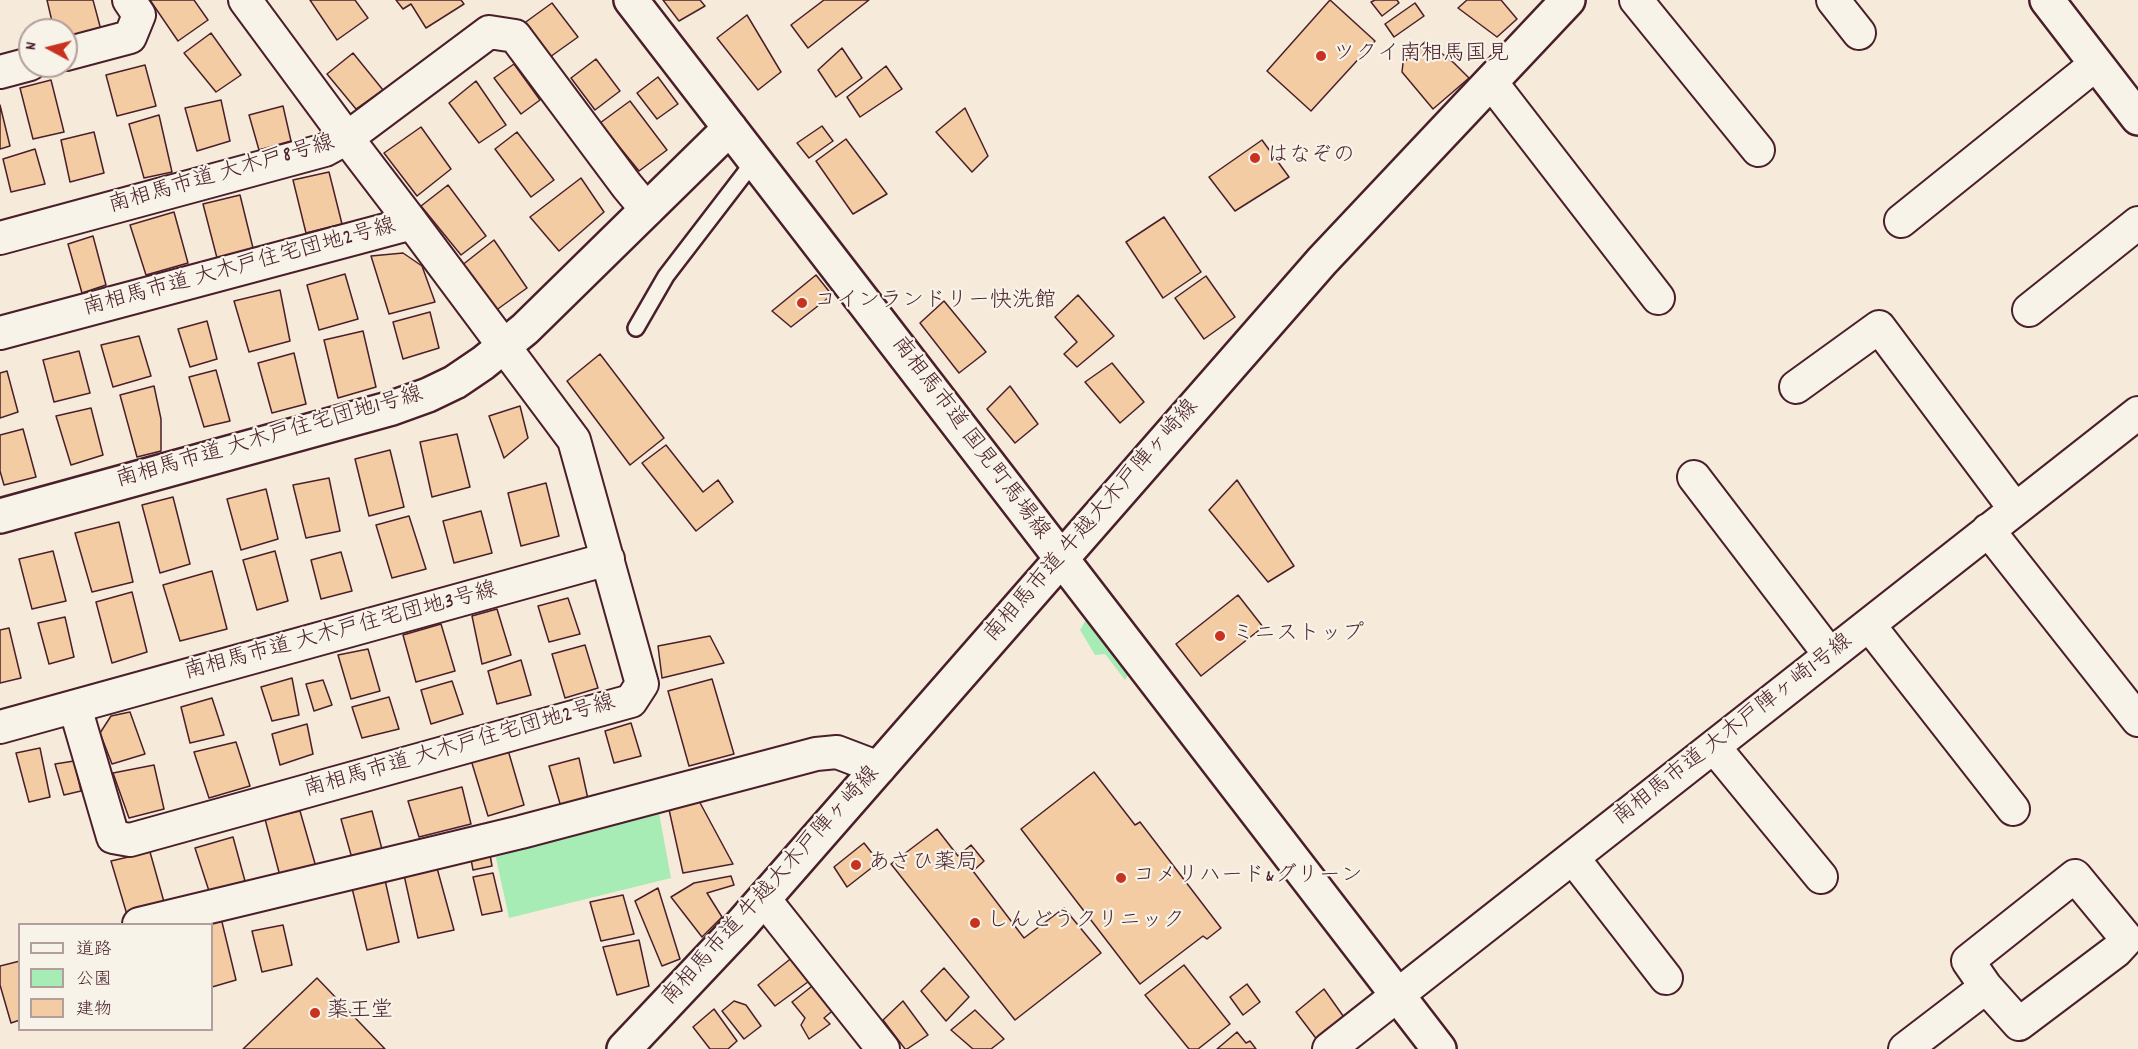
<!DOCTYPE html>
<html>
<head>
<meta charset="utf-8">
<style>
	body { margin:0 }
	#map { position:relative; width:2138px; height:1049px; overflow:hidden; background:#f6ebda; font-family:Dekko,"Klee One",sans-serif }
	canvas { display:block }
	.legend { position:absolute; left:18px; top:923px; width:195px; height:108px; box-sizing:border-box; background:#f7f3e8; border:2px solid #b29e9c; margin:0; padding:8px 10px; list-style:none; font-size:18px; color:#4a1f2b }
	.legend li { display:flex; align-items:center; gap:12px; height:30px }
	.legend b { width:30px; border:2px solid #b29e9c }
	.north { position:absolute; left:18px; top:18px; width:60px; height:60px; box-sizing:border-box; background:#f7f3e8; border:2px solid #b29e9c; border-radius:50%; rotate:277deg; font-size:16px; font-weight:700; line-height:24px; text-align:center; color:#4a1f2b }
	.north::after { content:''; display:block; margin:auto; width:21px; height:27px; background:#c8321e; clip-path:polygon(50% 0,100% 100%,50% 72%,0 100%) }
</style>
</head>
<body>
<div id="map">
<canvas width="2138" height="1049"></canvas>
<ul class="legend">
<li><b style="height:8px;background:#f7f3e8"></b>道路</li>
<li><b style="height:16px;background:#a7ebb5"></b>公園</li>
<li><b style="height:16px;background:#f3cca3"></b>建物</li>
</ul>
<div class="north">N</div>
</div>
<script>
const ctx = document.querySelector('canvas').getContext('2d');
ctx.lineJoin = 'round';
function paint(path, color) { ctx.fillStyle = color; ctx.fill(path, 'evenodd'); }
function trace(path, color, width, dash) { ctx.strokeStyle = color; ctx.lineWidth = width; ctx.lineCap = dash ? 'butt' : 'round'; ctx.setLineDash(dash || []); ctx.stroke(path); }
function write(font, color, halo, rows, align = 'center') {
  ctx.font = font + ' Dekko,"Klee One",sans-serif'; ctx.lineWidth = 4.5; ctx.setLineDash([]); ctx.textBaseline = 'middle'; ctx.strokeStyle = halo; ctx.fillStyle = color; for (const [text, x, y, turn = 0] of rows) {
    ctx.save(); ctx.translate(x, y); ctx.rotate((+turn || 0) * Math.PI / 180); ctx.textAlign = isNaN(turn) ? turn : align; if (halo) ctx.strokeText(text, 0, 0); ctx.fillText(text, 0, 0); ctx.restore();
  }
}
const green = new Path2D(`
	M 1088,616 L 1130,672 L 1125,680 L 1105,654 L 1095,655 L 1080,630 Z
	M 657,802 L 671,878 L 509,918 L 493,844 Z`);
const building = new Path2D(`
	M 47,0 L 93,0 L 101,30 L 66,41 L 66,30 L 54,30 Z
	M 150,0 L 194,0 L 208,20 L 178,41 Z
	M 310,0 L 355,0 L 368,18 L 337,40 Z
	M 396,0 L 461,0 L 464,4 L 426,28 L 411,4 L 403,9 Z
	M 663,0 L 700,0 L 705,6 L 679,21 Z
	M 824,0 L 869,0 L 808,48 L 791,25 Z
	M 1330,0 L 1375,41 L 1311,111 L 1267,71 Z
	M 1375,0 L 1397,0 L 1399,3 L 1382,16 L 1371,2 Z
	M 1467,0 L 1501,0 L 1517,19 L 1497,37 L 1458,8 Z
	M 552,3 L 578,37 L 550,57 L 523,24 Z
	M 1415,3 L 1424,16 L 1394,37 L 1385,24 Z
	M 747,15 L 781,72 L 758,90 L 717,38 Z
	M 211,33 L 241,75 L 216,92 L 184,53 Z
	M 1426,41 L 1454,63 L 1469,78 L 1433,109 L 1402,72 L 1403,63 Z
	M 842,48 L 862,78 L 836,97 L 818,70 Z
	M 353,53 L 383,90 L 356,109 L 327,74 Z
	M 596,59 L 620,91 L 595,110 L 571,78 Z
	M 514,64 L 540,100 L 521,114 L 494,78 Z
	M 145,65 L 156,106 L 117,116 L 106,75 Z
	M 886,66 L 902,89 L 860,117 L 847,97 Z
	M 658,77 L 678,104 L 657,119 L 637,93 Z
	M 51,80 L 64,132 L 33,139 L 20,88 Z
	M 476,81 L 506,125 L 479,143 L 449,103 Z
	M 221,100 L 230,141 L 197,151 L 185,108 Z
	M 630,101 L 667,150 L 639,171 L 600,123 Z
	M 0,105 L 10,146 L 0,149 Z
	M 283,106 L 291,141 L 259,150 L 249,115 Z
	M 965,108 L 988,156 L 972,172 L 936,132 Z
	M 159,115 L 172,172 L 144,178 L 129,124 Z
	M 822,126 L 833,141 L 809,158 L 797,143 Z
	M 421,127 L 451,169 L 417,196 L 384,153 Z
	M 94,132 L 104,173 L 70,182 L 61,140 Z
	M 517,132 L 554,180 L 531,197 L 495,149 Z
	M 846,139 L 887,194 L 853,214 L 816,161 Z
	M 1262,140 L 1289,177 L 1235,211 L 1209,177 Z
	M 35,149 L 45,184 L 11,192 L 3,159 Z
	M 329,172 L 342,224 L 306,233 L 293,180 Z
	M 581,178 L 604,212 L 559,251 L 530,217 Z
	M 448,185 L 486,236 L 461,255 L 421,206 Z
	M 240,195 L 253,248 L 217,258 L 203,204 Z
	M 174,212 L 188,263 L 146,275 L 130,225 Z
	M 1164,217 L 1201,272 L 1163,298 L 1126,242 Z
	M 93,236 L 106,285 L 82,293 L 68,244 Z
	M 494,240 L 527,288 L 495,311 L 461,266 Z
	M 403,253 L 422,266 L 435,302 L 389,314 L 371,256 Z
	M 345,274 L 358,319 L 319,330 L 307,285 Z
	M 816,275 L 832,295 L 791,327 L 772,311 Z
	M 1206,276 L 1235,317 L 1204,339 L 1175,298 Z
	M 280,290 L 290,341 L 249,352 L 234,301 Z
	M 1078,295 L 1114,336 L 1077,367 L 1064,354 L 1077,342 L 1055,317 Z
	M 944,301 L 986,352 L 959,373 L 920,323 Z
	M 430,312 L 439,348 L 403,359 L 393,322 Z
	M 207,321 L 217,359 L 190,367 L 178,329 Z
	M 363,331 L 376,387 L 338,398 L 324,340 Z
	M 139,336 L 151,376 L 113,387 L 101,345 Z
	M 79,351 L 90,393 L 54,402 L 43,360 Z
	M 294,353 L 306,404 L 272,413 L 258,363 Z
	M 600,354 L 664,438 L 630,465 L 567,381 Z
	M 1112,363 L 1144,402 L 1120,423 L 1085,382 Z
	M 216,370 L 230,421 L 204,427 L 189,377 Z
	M 7,371 L 18,412 L 0,418 L 0,373 Z
	M 154,386 L 161,419 L 161,451 L 137,457 L 120,395 Z
	M 1010,386 L 1038,424 L 1015,443 L 987,409 Z
	M 520,406 L 528,438 L 504,458 L 489,416 Z
	M 91,408 L 103,455 L 71,465 L 56,416 Z
	M 23,429 L 36,477 L 4,485 L 0,471 L 0,435 Z
	M 457,434 L 470,487 L 432,497 L 420,442 Z
	M 666,445 L 703,492 L 718,480 L 733,502 L 696,531 L 642,463 Z
	M 390,450 L 404,507 L 369,516 L 355,459 Z
	M 329,478 L 340,531 L 306,538 L 293,485 Z
	M 1237,480 L 1294,566 L 1268,582 L 1209,510 Z
	M 546,483 L 559,536 L 521,546 L 508,493 Z
	M 266,489 L 278,539 L 241,550 L 227,499 Z
	M 173,497 L 190,564 L 160,573 L 142,505 Z
	M 481,511 L 492,553 L 454,563 L 443,521 Z
	M 409,516 L 426,569 L 392,578 L 376,525 Z
	M 119,522 L 133,582 L 92,592 L 75,533 Z
	M 53,551 L 66,601 L 32,609 L 19,559 Z
	M 275,551 L 288,601 L 257,610 L 243,560 Z
	M 341,552 L 352,591 L 321,599 L 311,560 Z
	M 212,571 L 227,629 L 180,641 L 163,585 Z
	M 132,592 L 147,652 L 112,663 L 96,602 Z
	M 1238,595 L 1263,627 L 1201,676 L 1176,644 Z
	M 568,598 L 580,634 L 549,642 L 538,606 Z
	M 497,609 L 511,655 L 482,664 L 472,616 Z
	M 65,617 L 74,657 L 49,664 L 38,623 Z
	M 441,624 L 455,671 L 416,682 L 403,635 Z
	M 9,628 L 21,678 L 0,683 L 0,630 Z
	M 710,636 L 724,663 L 662,678 L 658,646 Z
	M 585,645 L 598,688 L 565,698 L 552,654 Z
	M 368,649 L 380,691 L 351,699 L 338,655 Z
	M 521,660 L 531,695 L 497,704 L 488,671 Z
	M 292,678 L 299,715 L 272,721 L 261,687 Z
	M 712,679 L 734,754 L 689,766 L 668,691 Z
	M 323,680 L 332,705 L 314,711 L 306,684 Z
	M 452,681 L 463,714 L 431,724 L 421,690 Z
	M 389,697 L 399,729 L 362,738 L 352,707 Z
	M 212,698 L 224,735 L 190,743 L 181,707 Z
	M 130,712 L 145,754 L 112,764 L 100,733 L 111,716 Z
	M 631,723 L 641,756 L 614,763 L 605,731 Z
	M 307,724 L 313,754 L 280,765 L 272,734 Z
	M 236,742 L 250,786 L 209,798 L 194,752 Z
	M 40,748 L 50,797 L 29,802 L 16,753 Z
	M 508,750 L 524,805 L 488,816 L 471,760 Z
	M 579,758 L 588,799 L 561,807 L 549,766 Z
	M 74,761 L 81,791 L 64,795 L 55,764 Z
	M 154,765 L 164,809 L 129,818 L 113,773 Z
	M 1094,772 L 1135,825 L 1140,822 L 1221,928 L 1207,939 L 1203,936 L 1140,984 L 1021,829 Z
	M 462,787 L 471,824 L 419,837 L 408,801 Z
	M 698,799 L 733,864 L 683,873 L 668,805 Z
	M 300,811 L 316,867 L 280,876 L 265,819 Z
	M 372,811 L 383,853 L 353,862 L 341,819 Z
	M 937,829 L 958,856 L 971,845 L 984,861 L 973,871 L 1024,938 L 1064,908 L 1101,953 L 1015,1020 L 891,864 Z
	M 233,837 L 245,881 L 209,891 L 195,848 Z
	M 864,843 L 879,862 L 847,887 L 834,867 Z
	M 489,849 L 492,866 L 473,870 L 470,854 Z
	M 150,852 L 166,909 L 128,918 L 111,861 Z
	M 437,868 L 454,930 L 418,938 L 404,875 Z
	M 493,873 L 502,911 L 482,915 L 473,877 Z
	M 731,876 L 734,885 L 707,893 L 722,917 L 702,937 L 671,897 L 694,883 Z
	M 385,880 L 399,942 L 367,950 L 352,888 Z
	M 658,888 L 680,959 L 662,966 L 635,901 Z
	M 623,895 L 634,934 L 601,941 L 590,902 Z
	M 221,918 L 236,980 L 212,987 L 212,924 L 196,924 Z
	M 283,925 L 292,965 L 262,972 L 252,931 Z
	M 639,940 L 649,986 L 617,995 L 603,947 Z
	M 794,956 L 812,979 L 775,1006 L 758,985 Z
	M 20,961 L 20,1020 L 11,1023 L 0,985 L 0,966 Z
	M 1184,965 L 1230,1024 L 1198,1049 L 1189,1049 L 1145,995 Z
	M 944,968 L 969,997 L 946,1021 L 921,991 Z
	M 317,978 L 385,1049 L 243,1049 Z
	M 816,983 L 836,1008 L 824,1018 L 830,1024 L 809,1039 L 801,1025 L 805,1018 L 792,1002 Z
	M 1247,984 L 1260,1002 L 1243,1015 L 1230,997 Z
	M 1324,989 L 1346,1020 L 1318,1041 L 1296,1012 Z
	M 734,1001 L 746,1005 L 761,1026 L 744,1039 L 722,1011 Z
	M 903,1001 L 928,1035 L 907,1049 L 905,1049 L 883,1020 Z
	M 714,1009 L 737,1041 L 728,1049 L 710,1049 L 693,1027 Z
	M 975,1010 L 1004,1039 L 991,1049 L 973,1049 L 951,1030 Z
	M 1237,1032 L 1246,1043 L 1250,1041 L 1256,1049 L 1217,1049 Z`);
const lane = new Path2D(`
	M 636,328 L 666,276 L 755,160`);
const street = new Path2D(`
	M 1636,0 L 1758,150
	M 1833,0 L 1859,33
	M 66,54 L 130,37 L 139,15 L 129,0
	M 0,72 L 30,64
	M 1491,82 L 1658,298
	M 1901,221 L 2096,64
	M 412,223 L 347,138 L 489,32 L 515,36 L 627,186 L 647,210
	M 0,238 L 325,150 L 347,138 L 245,0
	M 2029,310 L 2138,223
	M 0,333 L 412,223 L 574,440 L 642,684 L 631,701 L 130,840 L 113,837 L 75,707
	M 1796,387 L 1879,327 L 2015,509
	M 1694,477 L 1830,655
	M 1988,530 L 2138,720
	M 1869,625 L 2013,809
	M 0,727 L 608,559
	M 1714,747 L 1821,877
	M 1573,858 L 1666,978
	M 2075,876 L 2127,939 L 2116,951 L 2019,1024 L 1986,987 L 1968,961 Z
	M 764,899 L 883,1049
	M 139,924 L 521,832 L 816,754 L 837,752 L 879,768
	M 1329,1049 L 2138,413
	M 1905,1049 L 1986,987`);
const secondary = new Path2D(`
	M 631,0 C 901,349 1168,700 1439,1049
	M 2047,0 L 2138,118
	M 0,516 L 392,408 L 428,395 L 455,382 L 483,363 L 525,329 L 730,128
	M 624,1049 L 741,925 L 1322,261 L 1568,0`);
const markers = [
	[1321,56,6,"#c8321e"],
	[1255,158,6,"#c8321e"],
	[802,303,6,"#c8321e"],
	[1220,636,6,"#c8321e"],
	[856,865,6,"#c8321e"],
	[1121,878,6,"#c8321e"],
	[975,923,6,"#c8321e"],
	[315,1013,6,"#c8321e"]
];
const poiNames = [
	["ツクイ南相馬国見",1333,56],
	["はなぞの",1267,158],
	["コインランドリー快洗館",814,303],
	["ミニストップ",1232,636],
	["あさひ薬局",868,865],
	["コメリハード&グリーン",1133,878],
	["しんどうクリニック",987,923],
	["薬王堂",327,1013]
];
const streetNames = [
	["南相馬市道 大木戸8号線",222,176,-16],
	["南相馬市道 大木戸住宅団地2号線",240,269,-15],
	["南相馬市道 大木戸住宅団地1号線",270,439,-16],
	["南相馬市道 国見町馬場線",969,439,53],
	["南相馬市道 牛越大木戸陣ヶ崎線",1093,522,-49],
	["南相馬市道 大木戸住宅団地3号線",341,633,-15],
	["南相馬市道 大木戸陣ヶ崎1号線",1734,731,-38],
	["南相馬市道 大木戸住宅団地2号線",460,748,-16],
	["南相馬市道 牛越大木戸陣ヶ崎線",772,887,-48]
];
paint(green, '#a7ebb5');
paint(building, '#f3cca3');
trace(building, '#4a1f2b', 1.5);
trace(lane, '#4a1f2b', 20);
trace(street, '#4a1f2b', 36);
trace(secondary, '#4a1f2b', 38);
trace(lane, '#f7f3e8', 15);
trace(street, '#f7f3e8', 32);
trace(secondary, '#f7f3e8', 33);
for (const [x, y, r, color] of markers) { const dot = new Path2D(); dot.arc(x, y, r, 0, 2 * Math.PI); ctx.fillStyle = color; ctx.fill(dot); trace(dot, '#f7f3e8', 2); }
write('22px', '#4a1f2b', '#f7f3e8', poiNames, 'left');
write('22px', '#4a1f2b', '#f7f3e8', streetNames);
</script>
</body>
</html>
